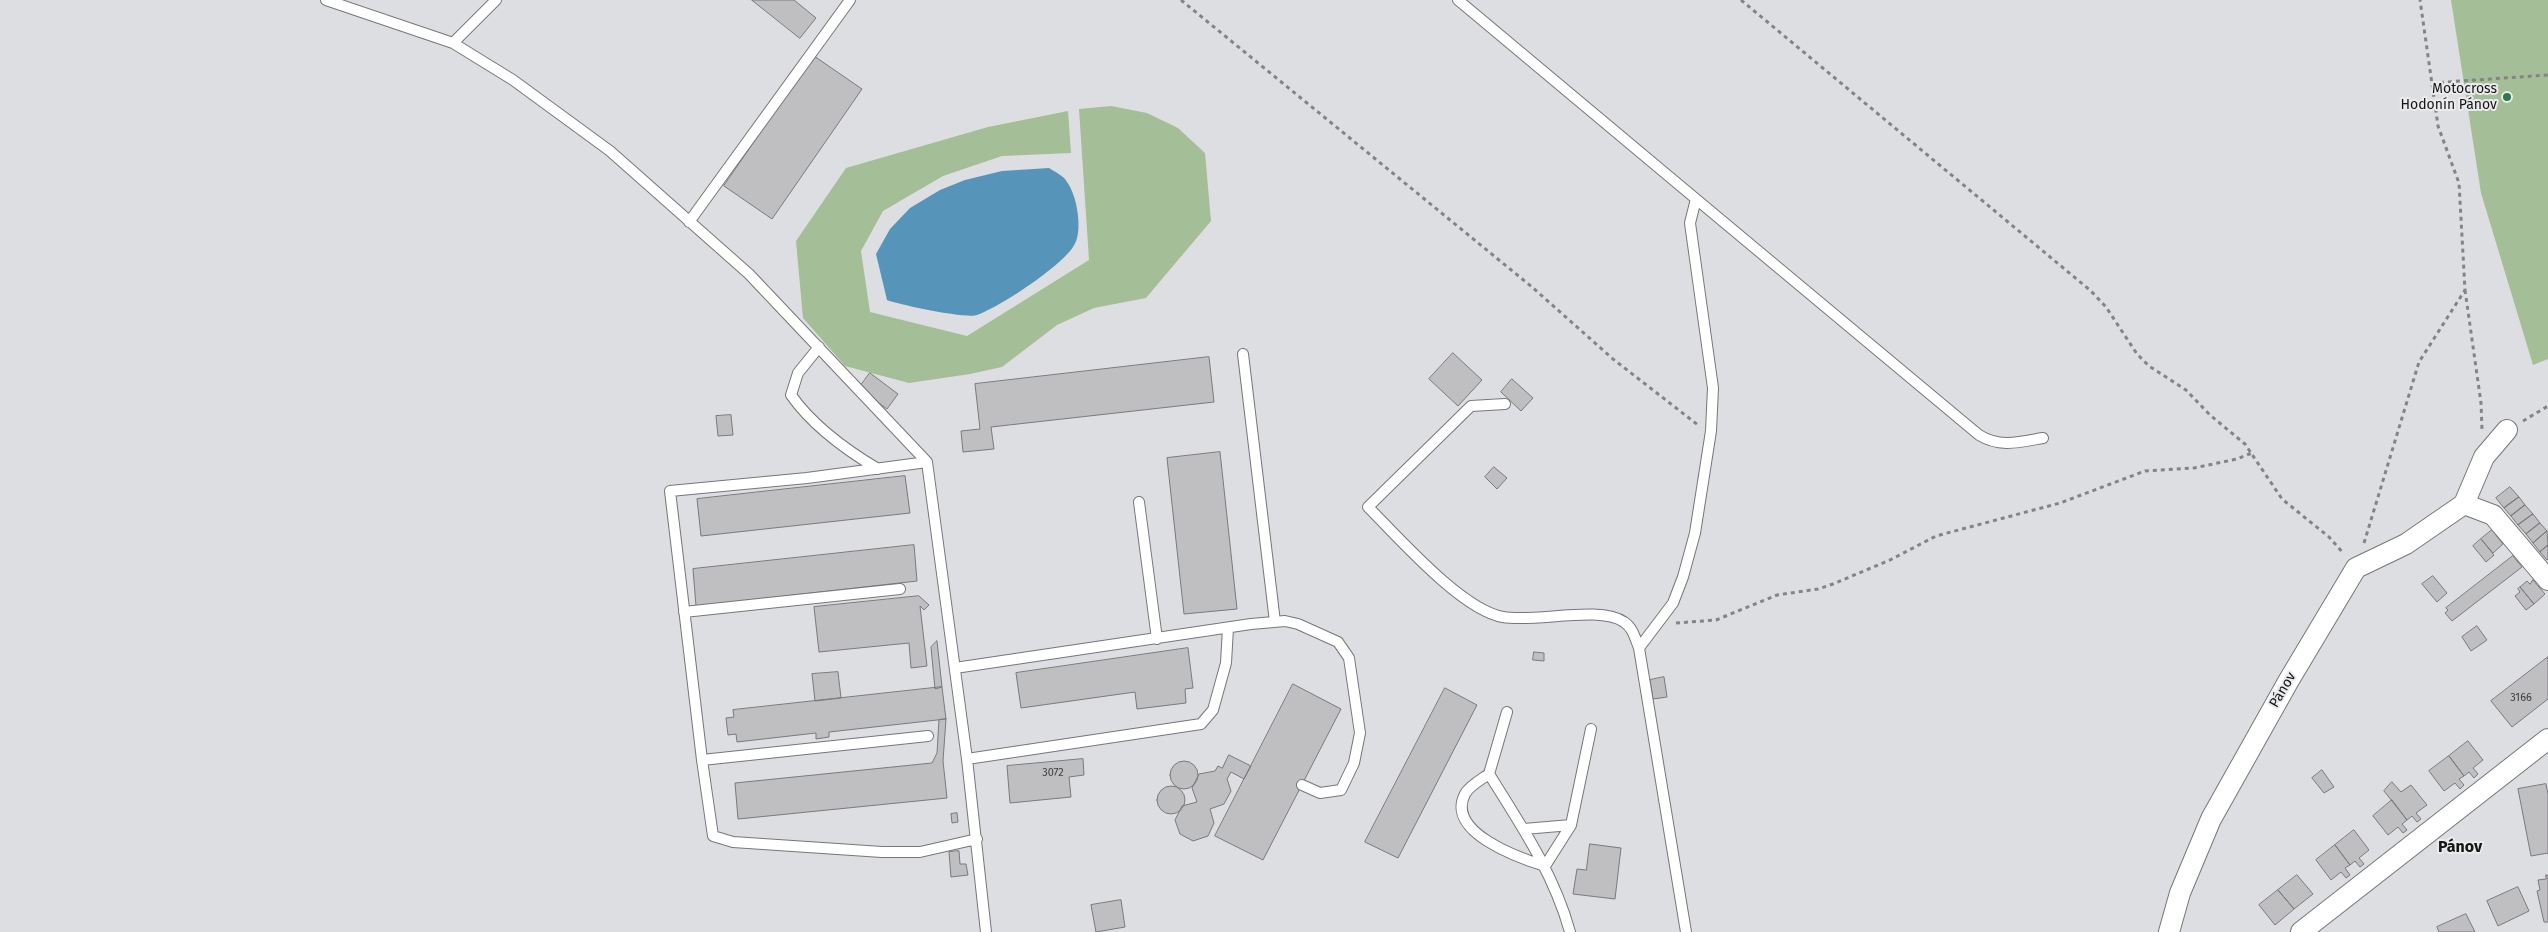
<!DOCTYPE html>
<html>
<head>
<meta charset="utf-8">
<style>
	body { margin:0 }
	canvas { display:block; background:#dddee1 }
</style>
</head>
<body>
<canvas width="2548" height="932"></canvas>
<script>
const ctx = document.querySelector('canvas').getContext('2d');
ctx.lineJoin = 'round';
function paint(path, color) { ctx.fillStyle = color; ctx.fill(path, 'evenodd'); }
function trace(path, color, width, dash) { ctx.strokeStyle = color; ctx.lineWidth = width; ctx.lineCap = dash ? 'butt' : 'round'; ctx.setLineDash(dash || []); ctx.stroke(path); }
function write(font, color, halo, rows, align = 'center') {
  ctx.font = font + ' "Fira Sans",sans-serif'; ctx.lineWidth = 4; ctx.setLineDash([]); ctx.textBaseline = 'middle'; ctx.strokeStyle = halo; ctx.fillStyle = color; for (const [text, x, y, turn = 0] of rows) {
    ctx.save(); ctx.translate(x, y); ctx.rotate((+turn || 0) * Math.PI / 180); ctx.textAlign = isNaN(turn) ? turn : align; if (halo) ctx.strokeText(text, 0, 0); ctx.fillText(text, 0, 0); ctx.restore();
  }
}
const green = new Path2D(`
	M 2451,0 L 2548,0 L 2548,359 L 2533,365 L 2481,193 Z
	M 1111,106 L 1147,113 L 1178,128 L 1205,153 L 1211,221 L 1146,298 L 1094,308 L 1057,325 L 1002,367 L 970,374 L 909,383 L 845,366 L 803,318 L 796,241 L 846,168 L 988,127 L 1068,111 L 1071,153 L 1002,156 L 943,176 L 883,211 L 861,251 L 870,312 L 967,336 L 1089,260 L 1079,109 Z`);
const water = new Path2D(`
	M 1049,168 C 1055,172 1064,176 1067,182 C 1077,195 1084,233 1073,247 C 1060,267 1000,307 977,315 C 967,319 900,305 887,300 L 876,254 L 890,229 L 910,208 L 940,190 L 965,180 L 1002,171 Z`);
const building = new Path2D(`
	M 752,0 L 794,0 L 816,18 L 800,38 Z
	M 814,56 L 862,89 L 772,219 L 724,186 Z
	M 1453,353 L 1482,380 L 1458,406 L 1429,379 Z
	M 1209,357 L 1214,402 L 991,427 L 994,449 L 963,452 L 961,431 L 980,429 L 975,384 Z
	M 870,373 L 898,394 L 887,409 L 859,388 Z
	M 1512,379 L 1533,398 L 1521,411 L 1501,392 Z
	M 731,415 L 733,435 L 718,436 L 716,416 Z
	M 1220,452 L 1237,609 L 1184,614 L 1167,458 Z
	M 1494,467 L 1507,478 L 1497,489 L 1485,477 Z
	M 905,476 L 910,513 L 701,536 L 697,499 Z
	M 2510,487 L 2519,497 L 2504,508 L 2496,498 Z
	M 2519,497 L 2525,505 L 2511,516 L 2504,508 Z
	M 2525,505 L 2533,514 L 2518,525 L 2511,516 Z
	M 2533,514 L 2540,523 L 2526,534 L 2518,525 Z
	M 2540,523 L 2547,531 L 2533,543 L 2526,534 Z
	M 2492,530 L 2503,544 L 2493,553 L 2481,539 Z
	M 2547,531 L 2548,545 L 2540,552 L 2533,543 Z
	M 2481,539 L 2494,555 L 2486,562 L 2473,546 Z
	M 914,545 L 917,581 L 696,606 L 693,569 Z
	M 2548,545 L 2548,559 L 2547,560 L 2540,552 Z
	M 2513,556 L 2522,567 L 2452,621 L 2445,613 L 2448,610 L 2446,608 Z
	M 2433,576 L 2447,593 L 2437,602 L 2422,584 Z
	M 2533,580 L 2545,594 L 2534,604 L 2520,587 L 2527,581 L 2530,584 Z
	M 2520,587 L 2534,604 L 2526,610 L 2515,596 L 2520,592 L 2518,589 Z
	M 919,596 L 929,605 L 924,610 L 920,606 L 927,666 L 911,668 L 909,643 L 819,652 L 814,607 Z
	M 2477,626 L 2487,640 L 2471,651 L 2462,637 Z
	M 937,641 L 942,687 L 935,689 L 931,647 Z
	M 1188,648 L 1193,688 L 1185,689 L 1186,703 L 1137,709 L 1135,692 L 1021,708 L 1016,673 Z
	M 1534,652 L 1544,653 L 1544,661 L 1533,660 Z
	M 2548,657 L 2548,699 L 2512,727 L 2491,701 Z
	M 838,672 L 841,698 L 815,701 L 812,674 Z
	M 1664,677 L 1667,697 L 1653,699 L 1650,680 Z
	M 1293,684 L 1341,709 L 1263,860 L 1215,836 Z
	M 942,687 L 946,719 L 829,732 L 829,737 L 816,739 L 816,733 L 737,742 L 736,734 L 728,735 L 726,718 L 734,717 L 733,710 Z
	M 1445,688 L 1477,705 L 1398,858 L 1365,842 Z
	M 946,719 L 943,761 L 947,798 L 738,819 L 735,783 L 932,763 L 937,753 L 939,720 Z
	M 2468,741 L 2483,760 L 2473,768 L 2478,774 L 2474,778 L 2469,772 L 2464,776 L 2449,756 Z
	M 1229,755 L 1251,766 L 1244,779 L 1231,772 L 1227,779 L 1231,791 L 1224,804 L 1210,809 L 1214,823 L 1208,836 L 1193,841 L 1180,834 L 1175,820 L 1182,806 L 1197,802 L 1192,788 L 1199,774 L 1215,771 L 1218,766 L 1222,768 Z
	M 2449,756 L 2464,776 L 2459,779 L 2464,785 L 2460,789 L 2455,783 L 2444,791 L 2429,771 Z
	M 1083,759 L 1084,775 L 1069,777 L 1071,797 L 1010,803 L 1007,766 Z
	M1170 775a14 14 0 1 1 28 0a14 14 0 1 1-28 0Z
	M 2322,770 L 2334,787 L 2324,793 L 2312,778 Z
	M 2392,782 L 2401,792 L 2411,785 L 2427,805 L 2416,813 L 2421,819 L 2417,822 L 2412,816 L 2407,820 L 2384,791 Z
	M 2546,784 L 2548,794 L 2548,853 L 2531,856 L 2518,789 Z
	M1157 800a14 14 0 1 1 28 0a14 14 0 1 1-28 0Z
	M 2392,800 L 2407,820 L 2402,824 L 2407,830 L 2403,833 L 2398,827 L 2388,835 L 2373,816 Z
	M 957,813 L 958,822 L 952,823 L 951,814 Z
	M 2354,830 L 2369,850 L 2359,858 L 2364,864 L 2360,867 L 2355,861 L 2350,865 L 2335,845 Z
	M 1590,844 L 1621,848 L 1615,899 L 1573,894 L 1577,869 L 1586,870 Z
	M 2335,845 L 2350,865 L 2345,868 L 2350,875 L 2346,878 L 2341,872 L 2331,880 L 2316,860 Z
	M 959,851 L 960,864 L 966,864 L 968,875 L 951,877 L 949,852 Z
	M 2297,875 L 2313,894 L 2294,909 L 2278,890 Z
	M 2546,875 L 2548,875 L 2548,922 L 2544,922 L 2537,891 L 2540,890 L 2538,880 L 2546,879 Z
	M 2518,887 L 2529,911 L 2498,926 L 2487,901 Z
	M 2278,890 L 2294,909 L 2275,925 L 2259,905 Z
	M 1121,900 L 1125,927 L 1096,932 L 1091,905 Z
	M 2466,914 L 2475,932 L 2439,932 L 2437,927 Z`);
const path = new Path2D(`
	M 1181,0 L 1532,287 L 1613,359 L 1698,425
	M 1741,0 L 2091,291 L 2106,307 L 2137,354 L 2149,366 L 2186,390 L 2210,415 L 2245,444 L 2282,499 L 2329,537 L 2344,554
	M 2432,83 L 2548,75
	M 2465,290 L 2481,403 L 2482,429
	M 2523,421 L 2548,406
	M 2364,543 L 2419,362 L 2465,290 L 2459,183 L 2438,126 L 2420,0
	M 1676,623 L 1716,620 L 1777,595 L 1818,589 L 1833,584 L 1890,560 L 1936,536 L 2060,503 L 2145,471 L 2194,468 L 2237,459 L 2252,453`);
const lane = new Path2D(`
	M 326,0 L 453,43 L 513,80 L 610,151 L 749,274 L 927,462 L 967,759 L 986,932
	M 1458,0 L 1696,199
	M 453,43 L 496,0
	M 689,222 L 850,0
	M 819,347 L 798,373 L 791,395 C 812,425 846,450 878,469
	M 1243,354 L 1275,622
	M 1505,404 L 1471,406 L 1368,507 C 1399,538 1462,610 1503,617 C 1535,623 1600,605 1624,622 C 1633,628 1635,638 1639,648
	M 927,462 L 807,478 L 670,491 L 702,760 L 928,736
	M 1139,502 L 1157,639
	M 684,612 L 900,589
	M 955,668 L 1251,624 L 1285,621 L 1298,624 L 1338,642 L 1349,658 L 1360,733 L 1354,763 L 1341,790 L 1320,793 L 1302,785
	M 1507,712 L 1489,774 C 1521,825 1554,874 1570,932
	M 967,759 L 1201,724 L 1213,710 L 1226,663 L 1228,628
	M 702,760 L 713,836 L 733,842 L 882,852 L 920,852 L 977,839
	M 1489,774 C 1482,779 1469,786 1465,794 C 1445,832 1519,858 1545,866 L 1571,825
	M 1524,829 L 1571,825 L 1591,729
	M 1686,932 L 1639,648 L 1673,603 L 1683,577 L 1695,533 L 1711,431 L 1713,388 L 1690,223 L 1696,199 L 1979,435 C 2000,448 2020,442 2043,438`);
const street = new Path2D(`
	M 2464,504 L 2493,515 L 2548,580
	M 2169,932 L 2180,893 L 2211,819 L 2289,680 L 2356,568 L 2406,544 L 2464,504 L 2484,457 L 2507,430
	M 2301,932 L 2548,739`);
const markers = [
	[2507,97,5,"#2d7b4a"]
];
const numberNames = [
	["3166",2521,698],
	["3072",1053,773]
];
const poiNames = [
	["Motocross",2497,89],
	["Hodonín Pánov",2497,105]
];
const streetNames = [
	["Pánov",2283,690,-60]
];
const quarterNames = [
	["Pánov",2460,848]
];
paint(green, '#a4be97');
paint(water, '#5695b9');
paint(building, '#bfbec1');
trace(building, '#7a797c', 1);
trace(lane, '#77777a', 12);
trace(street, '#77777a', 22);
trace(path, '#838486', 3, [4, 4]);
trace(lane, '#fff', 10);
trace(street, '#fff', 20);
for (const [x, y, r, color] of markers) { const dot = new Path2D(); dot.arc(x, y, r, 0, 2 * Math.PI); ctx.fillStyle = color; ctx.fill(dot); trace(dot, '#ebebee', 2); }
write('11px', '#404042', null, numberNames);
write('14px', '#161617', '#ebebee', poiNames, 'right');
write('14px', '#161617', '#ebebee', streetNames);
write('bold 16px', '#161617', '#ebebee', quarterNames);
</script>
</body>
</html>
